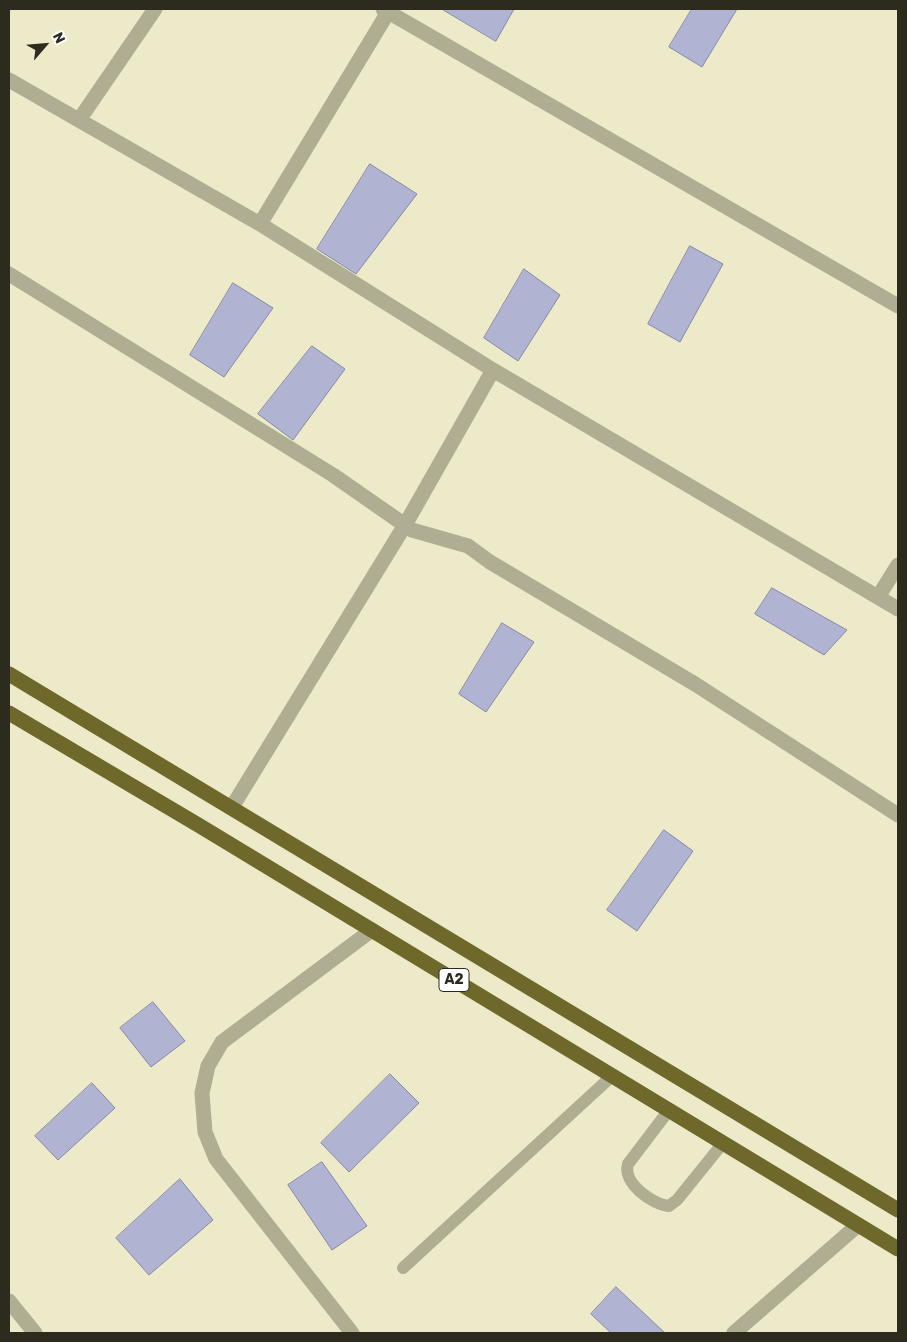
<!DOCTYPE html>
<html>
<head>
<meta charset="utf-8">
<style>
	body { margin:0 }
	#map { position:relative; width:907px; height:1342px; overflow:hidden; background:#edeac9; font-family:Rubik,sans-serif }
	canvas { display:block }
	.frame { position:absolute; inset:0; border:10px solid #2c2b1e; pointer-events:none }
	.north { position:absolute; left:20px; top:20px; width:50px; height:50px; -webkit-text-stroke:4px #fff; paint-order:stroke; rotate:63deg; font-size:14px; font-weight:700; line-height:20px; text-align:center; color:#2c2b1e }
	.north::after { content:''; display:block; margin:auto; width:18px; height:22px; background:#2c2b1e; clip-path:polygon(50% 0,100% 100%,50% 72%,0 100%) }
</style>
</head>
<body>
<div id="map">
<canvas width="907" height="1342"></canvas>
<div class="frame"></div>
<div class="north">N</div>
</div>
<script>
const ctx = document.querySelector('canvas').getContext('2d');
ctx.lineJoin = 'round';
function paint(path, color) { ctx.fillStyle = color; ctx.fill(path, 'evenodd'); }
function trace(path, color, width, dash) { ctx.strokeStyle = color; ctx.lineWidth = width; ctx.lineCap = dash ? 'butt' : 'round'; ctx.setLineDash(dash || []); ctx.stroke(path); }
function write(font, color, halo, rows, align = 'center') {
  ctx.font = font + ' Rubik,sans-serif'; ctx.lineWidth = 4.5; ctx.setLineDash([]); ctx.textBaseline = 'middle'; ctx.strokeStyle = halo; ctx.fillStyle = color; for (const [text, x, y, turn = 0] of rows) {
    ctx.save(); ctx.translate(x, y); ctx.rotate((+turn || 0) * Math.PI / 180); ctx.textAlign = isNaN(turn) ? turn : align; if (halo) ctx.strokeText(text, 0, 0); ctx.fillText(text, 0, 0); ctx.restore();
  }
}
const building = new Path2D(`
	M 442,9 L 514,9 L 496,41 Z
	M 692,9 L 737,9 L 702,67 L 669,47 Z
	M 370,164 L 417,194 L 356,274 L 317,249 Z
	M 690,246 L 723,264 L 680,342 L 648,324 Z
	M 524,269 L 560,295 L 518,361 L 484,338 Z
	M 233,283 L 273,308 L 224,377 L 190,355 Z
	M 312,346 L 345,369 L 293,440 L 258,414 Z
	M 772,588 L 847,630 L 824,655 L 755,614 Z
	M 502,623 L 534,642 L 486,712 L 459,694 Z
	M 664,830 L 693,851 L 637,931 L 607,910 Z
	M 153,1002 L 185,1041 L 151,1067 L 120,1028 Z
	M 390,1074 L 419,1103 L 349,1172 L 321,1143 Z
	M 92,1083 L 115,1108 L 58,1160 L 35,1136 Z
	M 322,1162 L 367,1226 L 332,1250 L 288,1185 Z
	M 180,1179 L 213,1220 L 149,1275 L 116,1238 Z
	M 616,1287 L 665,1333 L 611,1333 L 591,1314 Z`);
const lane = new Path2D(`
	M 669,1110 L 628,1164 C 622,1183 653,1205 669,1206 L 677,1200 L 723,1143
	M 403,1268 L 612,1076`);
const street = new Path2D(`
	M 383,9 L 898,306
	M 9,80 L 260,224 L 493,370 L 898,609
	M 79,120 L 155,9
	M 260,224 L 390,9
	M 9,274 L 333,475 L 412,530 L 468,546 L 490,562 L 695,684 L 898,815
	M 878,597 L 898,565
	M 232,807 L 405,525 L 493,370
	M 9,1301 L 35,1333
	M 352,1333 L 216,1159 L 205,1132 L 202,1093 L 208,1066 L 222,1042 L 372,930
	M 734,1333 L 858,1225`);
const highway = new Path2D(`
	M 9,674 L 898,1210
	M 9,713 L 200,826 L 898,1249`);
const shields = [
	[454,980,30]
];
const shieldNames = [
	["A2",454,980]
];
paint(building, '#b0b3d2');
trace(building, '#8588a6', 1);
trace(lane, '#afad92', 12);
trace(street, '#afad92', 15);
trace(highway, '#6e682a', 15);
for (const [x, y, w] of shields) { const box = new Path2D(); box.roundRect(x - w / 2, y - 11.5, w, 23, 4); ctx.fillStyle = '#fff'; ctx.fill(box); trace(box, '#2c2b1e', 1); }
write('bold 14px', '#2c2b1e', null, shieldNames);
</script>
</body>
</html>
